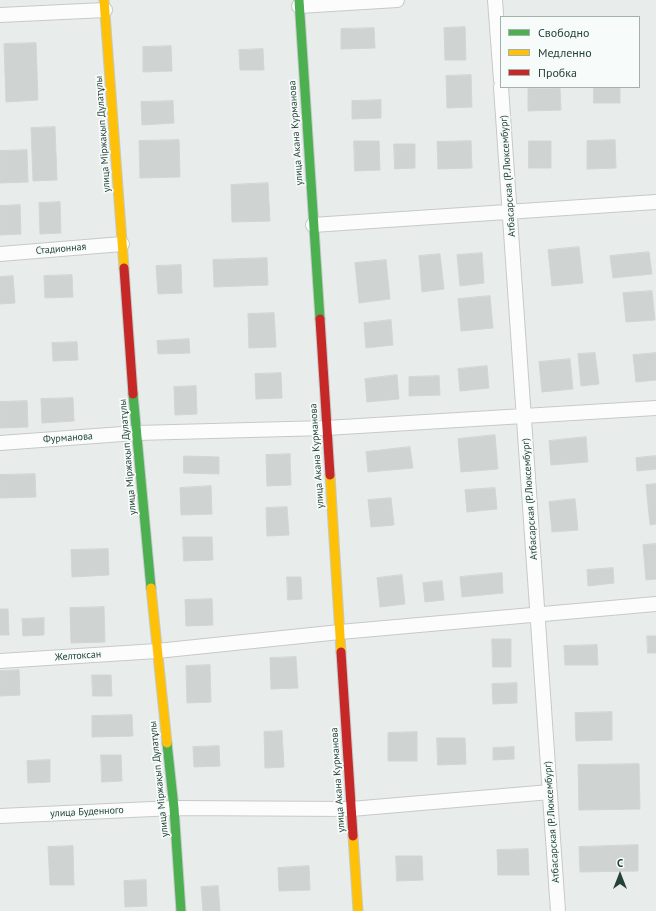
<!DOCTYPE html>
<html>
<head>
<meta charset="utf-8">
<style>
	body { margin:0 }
	#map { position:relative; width:656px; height:911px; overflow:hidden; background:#e8edeb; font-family:"PT Sans",sans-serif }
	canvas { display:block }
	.legend { position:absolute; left:500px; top:16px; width:140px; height:72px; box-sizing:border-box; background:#f7fbf9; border:1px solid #a3b1ad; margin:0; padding:5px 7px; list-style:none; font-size:12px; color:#24423a }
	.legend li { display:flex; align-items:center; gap:8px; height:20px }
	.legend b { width:20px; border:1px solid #a3b1ad }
	.north { position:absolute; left:600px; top:855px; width:40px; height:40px; -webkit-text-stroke:3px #f7fbf9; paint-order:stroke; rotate:0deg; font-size:11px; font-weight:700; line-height:16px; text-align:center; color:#24423a }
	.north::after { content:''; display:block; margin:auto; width:14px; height:18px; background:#24423a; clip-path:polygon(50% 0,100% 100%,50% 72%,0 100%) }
</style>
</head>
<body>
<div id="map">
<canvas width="656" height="911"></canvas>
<ul class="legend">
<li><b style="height:5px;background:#4caf50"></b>Свободно</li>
<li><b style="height:5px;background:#ffc107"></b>Медленно</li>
<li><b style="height:5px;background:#c62828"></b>Пробка</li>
</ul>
<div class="north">С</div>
</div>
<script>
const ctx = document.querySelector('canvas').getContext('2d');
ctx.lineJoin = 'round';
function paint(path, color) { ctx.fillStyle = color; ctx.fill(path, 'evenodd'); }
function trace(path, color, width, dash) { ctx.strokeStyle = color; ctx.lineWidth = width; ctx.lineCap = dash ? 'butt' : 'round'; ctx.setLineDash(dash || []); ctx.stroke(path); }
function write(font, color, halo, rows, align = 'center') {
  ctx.font = font + ' "PT Sans",sans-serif'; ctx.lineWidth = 3.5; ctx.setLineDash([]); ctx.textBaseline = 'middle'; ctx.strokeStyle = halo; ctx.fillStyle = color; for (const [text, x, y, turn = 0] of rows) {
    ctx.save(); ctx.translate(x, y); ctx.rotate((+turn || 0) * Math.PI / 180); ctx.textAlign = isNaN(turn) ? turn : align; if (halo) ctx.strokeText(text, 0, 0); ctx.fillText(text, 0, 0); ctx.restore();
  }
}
const building = new Path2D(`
	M 465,27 L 466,60 L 445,60 L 444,28 Z
	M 374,28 L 375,48 L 341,49 L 341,29 Z
	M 36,43 L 38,100 L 6,102 L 4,44 Z
	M 171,46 L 172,71 L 143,72 L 143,47 Z
	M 263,49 L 264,70 L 240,70 L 239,50 Z
	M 471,75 L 472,107 L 447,108 L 446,76 Z
	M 594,87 L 620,87 L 620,103 L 594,103 Z
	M 560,88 L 561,110 L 528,111 L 528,89 Z
	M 381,100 L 381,118 L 352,119 L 352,101 Z
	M 173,101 L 174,123 L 142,125 L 141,102 Z
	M 55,127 L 57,180 L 33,181 L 31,128 Z
	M 179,140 L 180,177 L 140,178 L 139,141 Z
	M 615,140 L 616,168 L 587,169 L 587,141 Z
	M 354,141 L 379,141 L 380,170 L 355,171 Z
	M 471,141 L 472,168 L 438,169 L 437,142 Z
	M 529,141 L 551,141 L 551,168 L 529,168 Z
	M 394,144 L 415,144 L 415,168 L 395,169 Z
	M 27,150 L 28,182 L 0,183 L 0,151 Z
	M 268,183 L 270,221 L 232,222 L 231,185 Z
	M 60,202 L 61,233 L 40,234 L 39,203 Z
	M 20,205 L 21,234 L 0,235 L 0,206 Z
	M 579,247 L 583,283 L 552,286 L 548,250 Z
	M 649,252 L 652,274 L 613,278 L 610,256 Z
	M 482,253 L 484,283 L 460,286 L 457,255 Z
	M 440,254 L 444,289 L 422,292 L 419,256 Z
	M 267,258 L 268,285 L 214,287 L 213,260 Z
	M 386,260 L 390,299 L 359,303 L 355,263 Z
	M 181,265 L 182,293 L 158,294 L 156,266 Z
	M 72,275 L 73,297 L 45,298 L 44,276 Z
	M 13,276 L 15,303 L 0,304 L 0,277 Z
	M 652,291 L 655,320 L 626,322 L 623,293 Z
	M 490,296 L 493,328 L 461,331 L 458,299 Z
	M 274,313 L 276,347 L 249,348 L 248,314 Z
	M 391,320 L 393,345 L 366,348 L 364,323 Z
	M 189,339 L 190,353 L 158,354 L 157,341 Z
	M 77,342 L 78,360 L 53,361 L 52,343 Z
	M 595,353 L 599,384 L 581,386 L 578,354 Z
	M 656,353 L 656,380 L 636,382 L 633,355 Z
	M 570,359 L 573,389 L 542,392 L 539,362 Z
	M 487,366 L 489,388 L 460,391 L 458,369 Z
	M 281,373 L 282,398 L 256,399 L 255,374 Z
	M 397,375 L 399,399 L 367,402 L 365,379 Z
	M 439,376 L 440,395 L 409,396 L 409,377 Z
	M 196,386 L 197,414 L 175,415 L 174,387 Z
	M 73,398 L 74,421 L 42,423 L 41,399 Z
	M 27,401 L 28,427 L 0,428 L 0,402 Z
	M 495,435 L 498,469 L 461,472 L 458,439 Z
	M 586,437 L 588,462 L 551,465 L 549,441 Z
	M 410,447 L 413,468 L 368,472 L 366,452 Z
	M 290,454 L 291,485 L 267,486 L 266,455 Z
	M 184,456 L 219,457 L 219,474 L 184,473 Z
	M 656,456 L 656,469 L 637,471 L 636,458 Z
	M 35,474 L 36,497 L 0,498 L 0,475 Z
	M 656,484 L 656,524 L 650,525 L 646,485 Z
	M 211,486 L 212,514 L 181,515 L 180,488 Z
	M 495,488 L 497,509 L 467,512 L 465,490 Z
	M 391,498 L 394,525 L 371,527 L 368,500 Z
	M 575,499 L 578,530 L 552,532 L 549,502 Z
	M 287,507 L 289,535 L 267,536 L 266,508 Z
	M 183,537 L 212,537 L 213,560 L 184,561 Z
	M 656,544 L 656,579 L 646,580 L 643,545 Z
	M 108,549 L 109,575 L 72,577 L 71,550 Z
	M 613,568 L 614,583 L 588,586 L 587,570 Z
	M 502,573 L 503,593 L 462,597 L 460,577 Z
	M 402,575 L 405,604 L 380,607 L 377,578 Z
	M 287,577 L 301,577 L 302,599 L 288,600 Z
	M 442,581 L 444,600 L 425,602 L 423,583 Z
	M 212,599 L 213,625 L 186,626 L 185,600 Z
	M 104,607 L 105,642 L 71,643 L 70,608 Z
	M 0,609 L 8,609 L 9,635 L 0,635 Z
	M 44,618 L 44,635 L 23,636 L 22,619 Z
	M 647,636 L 656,636 L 656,653 L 648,653 Z
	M 492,639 L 511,639 L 511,667 L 493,667 Z
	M 597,645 L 598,665 L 565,665 L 564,646 Z
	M 296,657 L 298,688 L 271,689 L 270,658 Z
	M 210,665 L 211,702 L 187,703 L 186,666 Z
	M 19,670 L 20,695 L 0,696 L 0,671 Z
	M 92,675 L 111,675 L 112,696 L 93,696 Z
	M 517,683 L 517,703 L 493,704 L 492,684 Z
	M 612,712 L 612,740 L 576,741 L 575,713 Z
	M 132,715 L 133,736 L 92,737 L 92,716 Z
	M 282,731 L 284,767 L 265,768 L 264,732 Z
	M 417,732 L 417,761 L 388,761 L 388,733 Z
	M 437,738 L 465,738 L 466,764 L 438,765 Z
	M 219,746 L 220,766 L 194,767 L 193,747 Z
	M 514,747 L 514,759 L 493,760 L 493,748 Z
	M 101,755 L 121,755 L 122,781 L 102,782 Z
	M 50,760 L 50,782 L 28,783 L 27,761 Z
	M 639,764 L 640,809 L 579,810 L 578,765 Z
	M 638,845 L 638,871 L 580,872 L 579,847 Z
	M 73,846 L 74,885 L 50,885 L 48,847 Z
	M 528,849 L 529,875 L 498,875 L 497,850 Z
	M 396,856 L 422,856 L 423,880 L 397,881 Z
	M 309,866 L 310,890 L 279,891 L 278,868 Z
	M 146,880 L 147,906 L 125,907 L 124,881 Z
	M 218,886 L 220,911 L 203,911 L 201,887 Z`);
const street = new Path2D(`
	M 495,0 L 501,80
	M 299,6 L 397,0
	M 0,15 L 105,10
	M 501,87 L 558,911
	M 313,225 L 656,202
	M 0,254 L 122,244
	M 0,443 L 136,433 L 326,428 L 656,408
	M 0,661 L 157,651 L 340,632 L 656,604
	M 0,816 L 174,808 L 351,809 L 550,792`);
const fast = new Path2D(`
	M 299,0 L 320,319
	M 133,394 L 151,588
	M 167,743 L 174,808 L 181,911`);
const slow = new Path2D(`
	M 104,0 L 124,268
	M 330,475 L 341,652
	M 151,588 L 167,743
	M 353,836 L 358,911`);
const jam = new Path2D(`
	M 124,268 L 133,394
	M 320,319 L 330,475
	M 341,652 L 353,836`);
const streetNames = [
	["улица Акана Курманова",296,133,-94],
	["улица Міржақып Дулатұлы",103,134,-94],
	["Атбасарская (Р.Люксембург)",508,176,-94],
	["Стадионная",61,249,-5],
	["Фурманова",68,438,-4],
	["улица Акана Курманова",317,456,-94],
	["улица Міржақып Дулатұлы",128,457,-95],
	["Атбасарская (Р.Люксембург)",530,499,-94],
	["Желтоксан",78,656,-4],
	["улица Міржақып Дулатұлы",159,779,-96],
	["улица Акана Курманова",338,780,-94],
	["улица Буденного",87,812,-3],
	["Атбасарская (Р.Люксембург)",552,822,-94]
];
paint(building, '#cfd4d2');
trace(building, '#d1d6d4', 1);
trace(street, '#c5cac8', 16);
trace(fast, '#c3cbc8', 11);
trace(slow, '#c3cbc8', 11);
trace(jam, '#c3cbc8', 11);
trace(street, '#fcfcfc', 14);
trace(fast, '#4caf50', 9);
trace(slow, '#ffc107', 9);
trace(jam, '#c62828', 9);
write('10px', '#24423a', '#f7fbf9', streetNames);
</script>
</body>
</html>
